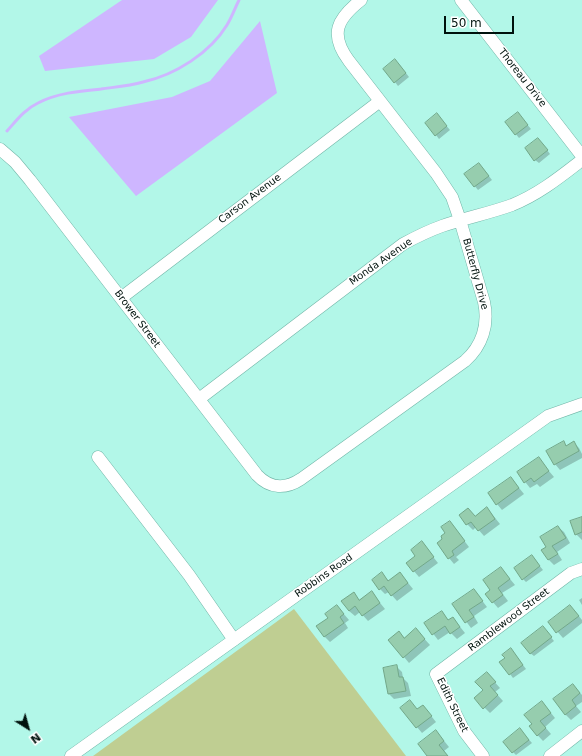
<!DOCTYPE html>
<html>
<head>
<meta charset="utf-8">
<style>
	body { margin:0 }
	#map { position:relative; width:582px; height:756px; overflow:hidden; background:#b2f7e8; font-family:"DejaVu Sans",sans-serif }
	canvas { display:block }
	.north { position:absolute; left:8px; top:708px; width:40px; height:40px; -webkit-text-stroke:3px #fff; paint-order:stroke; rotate:143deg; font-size:11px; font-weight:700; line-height:16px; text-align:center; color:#00120d }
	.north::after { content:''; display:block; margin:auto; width:14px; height:18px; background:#00120d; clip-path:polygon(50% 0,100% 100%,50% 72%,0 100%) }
	.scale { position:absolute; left:444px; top:16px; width:70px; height:18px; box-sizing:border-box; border:2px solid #00120d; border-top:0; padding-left:5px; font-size:12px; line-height:14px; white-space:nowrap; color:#00120d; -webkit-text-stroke:3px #fff; paint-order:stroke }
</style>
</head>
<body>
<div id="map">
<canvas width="582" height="756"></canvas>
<div class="north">N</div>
<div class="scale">50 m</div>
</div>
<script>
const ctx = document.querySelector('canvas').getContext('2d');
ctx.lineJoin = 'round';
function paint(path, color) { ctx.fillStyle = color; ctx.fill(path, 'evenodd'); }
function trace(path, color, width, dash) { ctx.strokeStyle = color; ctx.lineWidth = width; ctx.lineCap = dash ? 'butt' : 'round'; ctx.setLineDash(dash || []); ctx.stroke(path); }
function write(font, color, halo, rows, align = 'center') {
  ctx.font = font + ' "DejaVu Sans",sans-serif'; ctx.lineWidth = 3; ctx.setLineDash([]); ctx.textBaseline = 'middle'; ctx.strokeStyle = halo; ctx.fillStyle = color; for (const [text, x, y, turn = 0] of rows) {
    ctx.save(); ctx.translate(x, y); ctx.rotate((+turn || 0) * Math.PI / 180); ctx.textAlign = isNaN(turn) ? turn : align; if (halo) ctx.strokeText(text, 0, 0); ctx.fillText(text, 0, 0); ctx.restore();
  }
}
const green = new Path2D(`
	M 294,609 L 406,756 L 93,756 Z`);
const water = new Path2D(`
	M 122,0 L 218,0 L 191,37 L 154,59 L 45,71 L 39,56 Z
	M 260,21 L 277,93 L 136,196 L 69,117 L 172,97 L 210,81 Z`);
const shadow = new Path2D(`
	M 399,64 L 409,77 L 398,86 L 395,82 Z
	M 521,117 L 531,129 L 519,138 L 506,122 Z
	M 440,118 L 450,130 L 439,139 L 436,135 Z
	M 541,142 L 550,154 L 539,163 L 535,160 Z
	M 482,167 L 492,180 L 478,190 L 465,174 Z
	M 563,443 L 567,446 L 574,443 L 579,448 L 582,454 L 582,458 L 560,470 L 555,464 Z
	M 538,458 L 554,477 L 540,487 L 537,484 L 530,488 L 518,473 Z
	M 511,478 L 524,494 L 502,510 L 497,504 Z
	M 487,508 L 500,524 L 484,536 L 476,527 L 473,530 L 467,524 L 468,509 L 475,517 Z
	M 582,518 L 582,540 L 576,534 Z
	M 450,522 L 469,547 L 456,557 L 459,560 L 454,564 L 449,558 L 447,533 Z
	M 558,527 L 564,532 L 570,543 L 557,552 L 562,560 L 554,565 L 549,560 L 543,551 L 548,548 Z
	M 422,543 L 438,563 L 419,577 L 407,563 L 417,556 Z
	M 535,560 L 543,570 L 526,582 L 523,579 Z
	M 501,568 L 515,585 L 502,593 L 508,601 L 498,608 L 486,594 L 492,590 Z
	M 400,573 L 413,589 L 397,601 L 389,592 L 385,594 L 380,589 L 382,574 L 389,581 Z
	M 474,590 L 487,607 L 474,616 L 478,623 L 471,628 L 454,605 Z
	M 372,593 L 385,609 L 368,621 L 360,612 L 355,616 L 349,611 L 354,594 L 360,601 Z
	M 582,598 L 582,605 L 579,600 Z
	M 337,606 L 349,620 L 345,623 L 348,628 L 330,642 L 324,636 L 329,618 Z
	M 575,611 L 582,620 L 582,623 L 563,638 L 549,622 Z
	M 442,612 L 449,621 L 453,618 L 465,633 L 457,639 L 450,632 L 438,640 L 425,623 Z
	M 546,631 L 554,641 L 534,656 L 530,653 Z
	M 399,633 L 405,638 L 421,635 L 430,645 L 409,663 L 404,657 Z
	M 514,653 L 526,669 L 513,678 L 501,662 Z
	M 396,666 L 402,672 L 403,678 L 408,683 L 411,696 L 394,699 L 389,694 Z
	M 492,679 L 500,688 L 495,692 L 503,701 L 490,713 L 475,698 L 484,691 Z
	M 573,685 L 582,695 L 582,702 L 576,706 L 581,712 L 571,720 L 565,714 Z
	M 401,708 L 428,712 L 436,722 L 422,733 Z
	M 547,708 L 555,718 L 545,727 L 551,734 L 543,741 L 530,727 Z
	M 523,733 L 532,743 L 516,755 L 513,752 Z
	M 441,737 L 449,747 L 444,751 L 448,756 L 428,756 Z`);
const stream = new Path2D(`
	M 7,131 C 16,121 25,109 38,103 C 57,93 80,91 101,89 C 115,87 129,86 143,82 C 175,75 210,53 227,25 C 232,17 235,8 239,0`);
const building = new Path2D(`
	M 395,59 L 406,73 L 394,83 L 383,69 Z
	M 518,112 L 528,125 L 515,135 L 505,122 Z
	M 437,113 L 447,126 L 435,136 L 425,123 Z
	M 538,138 L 548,150 L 534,161 L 525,148 Z
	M 479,163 L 489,176 L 474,187 L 464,174 Z
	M 564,441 L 566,446 L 574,441 L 579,451 L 554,465 L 546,451 Z
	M 539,457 L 549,471 L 534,482 L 531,478 L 524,483 L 517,472 Z
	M 511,477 L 519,488 L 496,505 L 488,493 Z
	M 487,507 L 495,519 L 478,531 L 471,522 L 466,525 L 459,515 L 468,508 L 475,516 Z
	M 582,517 L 582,532 L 575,535 L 570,521 Z
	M 450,521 L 465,541 L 452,551 L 454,555 L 448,559 L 437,543 L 442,539 L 441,536 L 445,533 L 441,527 Z
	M 558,526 L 566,538 L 552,546 L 558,554 L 548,560 L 541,550 L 546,547 L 540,537 Z
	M 422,541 L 434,557 L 413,572 L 406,563 L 415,556 L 411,550 Z
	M 532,555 L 540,566 L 522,580 L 514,568 Z
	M 501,567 L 510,579 L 498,588 L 503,595 L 492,603 L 485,594 L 490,590 L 483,580 Z
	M 382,572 L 388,581 L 400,572 L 408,583 L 391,596 L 384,586 L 379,590 L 372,580 Z
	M 474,589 L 483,601 L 469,610 L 474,617 L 465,623 L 452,604 Z
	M 372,591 L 380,603 L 362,616 L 355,606 L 349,611 L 341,601 L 354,592 L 359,600 Z
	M 337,605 L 344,614 L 340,617 L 344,623 L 324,637 L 316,626 L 328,618 L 325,614 Z
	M 570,605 L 579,616 L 556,633 L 548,622 Z
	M 442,611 L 448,620 L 453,617 L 460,627 L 450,634 L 445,626 L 432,635 L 424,623 Z
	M 543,626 L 552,637 L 530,654 L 521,643 Z
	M 416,628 L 425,639 L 403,658 L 388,640 L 399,631 L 404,638 Z
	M 511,648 L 523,665 L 509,675 L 499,662 L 505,658 L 502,655 Z
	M 397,665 L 399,677 L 403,677 L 406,691 L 388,694 L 383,668 Z
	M 487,672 L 496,682 L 490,686 L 498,695 L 483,709 L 474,698 L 483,690 L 475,682 Z
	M 573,684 L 580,693 L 572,700 L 576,706 L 565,715 L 553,699 Z
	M 410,700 L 417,709 L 423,705 L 432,716 L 416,728 L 400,708 Z
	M 542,701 L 551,713 L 540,721 L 546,728 L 537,736 L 529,726 L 532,724 L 524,715 Z
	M 520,728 L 529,740 L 512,753 L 503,742 Z
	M 436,730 L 444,741 L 439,745 L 448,756 L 427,756 L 418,744 Z`);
const minor = new Path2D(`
	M 461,0 L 582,156
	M 0,149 L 15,162 L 30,180 L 257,475 C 270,489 286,489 301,479 L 465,361 C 482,346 489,325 484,302 L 460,220 L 452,197 L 436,173 L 349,61 C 329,34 337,19 361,0
	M 121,298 L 380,101
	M 199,399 L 403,244 C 416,237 428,231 442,226 C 465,218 490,213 512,205 C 539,194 560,177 582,160
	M 98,457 L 189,575 L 234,640
	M 71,756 L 548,416 L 582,404
	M 483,756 L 464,731 L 436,674 L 571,573 L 582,569
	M 550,756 L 582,731`);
const streetNames = [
	["Thoreau Drive",522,78,52],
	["Carson Avenue",250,199,-37],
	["Monda Avenue",381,262,-35],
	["Butterfly Drive",475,274,75],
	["Brower Street",137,319,53],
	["Robbins Road",324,576,-35],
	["Ramblewood Street",509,620,-37],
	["Edith Street",452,705,64]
];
paint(green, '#bfce92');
paint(water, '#ceb6ff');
paint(shadow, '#0003');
trace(stream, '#ceb6ff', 3);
paint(building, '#96cdae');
trace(building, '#72a789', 1);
trace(minor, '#71b5a7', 13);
trace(minor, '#fff', 12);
write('10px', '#00120d', '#fff', streetNames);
</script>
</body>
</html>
